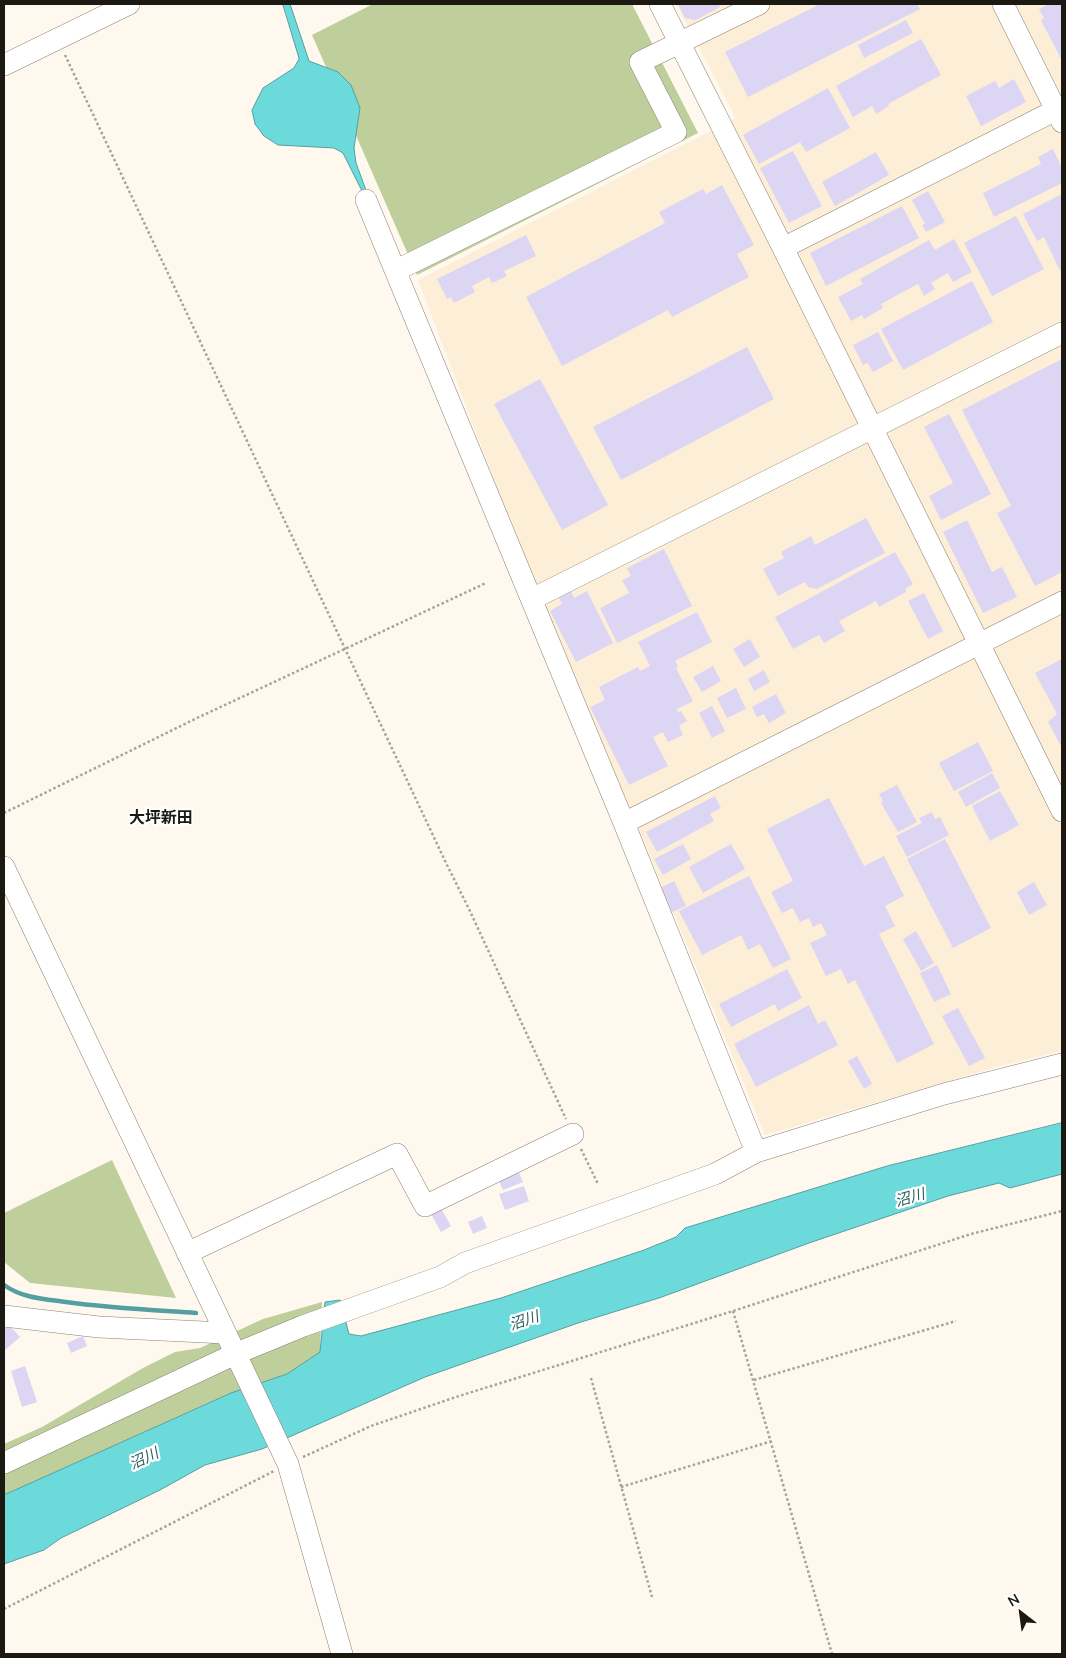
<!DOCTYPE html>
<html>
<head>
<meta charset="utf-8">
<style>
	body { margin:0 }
	#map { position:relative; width:1066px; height:1658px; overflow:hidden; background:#fff8ee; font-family:Mulish,sans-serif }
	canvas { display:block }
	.frame { position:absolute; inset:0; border:5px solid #1c1913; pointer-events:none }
	.north { position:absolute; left:996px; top:1588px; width:50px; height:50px; -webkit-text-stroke:4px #fff; paint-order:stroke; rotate:330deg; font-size:14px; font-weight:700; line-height:20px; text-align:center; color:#1c1913 }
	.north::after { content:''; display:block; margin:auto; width:18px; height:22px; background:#1c1913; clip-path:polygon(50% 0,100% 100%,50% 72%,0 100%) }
</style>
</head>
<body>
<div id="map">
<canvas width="1066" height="1658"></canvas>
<div class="frame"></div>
<div class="north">N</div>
</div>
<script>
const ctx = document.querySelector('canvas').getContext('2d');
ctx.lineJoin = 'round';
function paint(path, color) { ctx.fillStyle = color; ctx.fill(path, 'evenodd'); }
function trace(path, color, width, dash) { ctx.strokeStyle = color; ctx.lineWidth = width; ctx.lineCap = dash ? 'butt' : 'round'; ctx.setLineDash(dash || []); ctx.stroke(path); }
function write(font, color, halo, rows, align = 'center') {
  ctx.font = font + ' Mulish,"Noto Sans JP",sans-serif'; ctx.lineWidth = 4.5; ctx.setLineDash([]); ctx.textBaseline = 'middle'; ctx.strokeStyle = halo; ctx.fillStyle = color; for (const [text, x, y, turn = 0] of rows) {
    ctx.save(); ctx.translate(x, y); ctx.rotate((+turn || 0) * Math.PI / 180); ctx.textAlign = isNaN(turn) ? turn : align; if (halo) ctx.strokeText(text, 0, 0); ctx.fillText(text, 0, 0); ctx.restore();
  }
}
const built = new Path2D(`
	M 676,4 L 1062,4 L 1062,1051 L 1000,1066 L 765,1135 L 639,829 L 541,603 L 418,280 L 736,118 Z`);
const green = new Path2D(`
	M 373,4 L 632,4 L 698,133 L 417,275 L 312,35 Z
	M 112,1160 L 176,1298 L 30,1283 L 4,1262 L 4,1213 Z
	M 322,1302 L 320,1352 L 287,1374 L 226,1395 L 4,1495 L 4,1444 L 42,1427 L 143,1368 L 175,1352 L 200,1348 L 263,1319 Z`);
const water = new Path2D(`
	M 283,4 L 290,4 L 309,61 L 338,72 L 351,85 L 360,108 L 354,148 L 356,163 L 366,190 L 364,195 L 343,153 L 334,148 L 278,145 L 264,136 L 255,124 L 252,110 L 263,88 L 294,68 L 299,59 Z
	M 1062,1123 L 1062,1174 L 1010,1188 L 999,1183 L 948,1196 L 809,1243 L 659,1298 L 578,1323 L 425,1377 L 262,1449 L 205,1465 L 160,1490 L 61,1538 L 44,1550 L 4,1564 L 4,1495 L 231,1393 L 287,1374 L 320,1352 L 325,1302 L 340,1300 L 349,1334 L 361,1336 L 501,1298 L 644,1250 L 676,1237 L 685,1228 L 887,1166 Z`);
const stream = new Path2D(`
	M 4,1285 C 22,1298 44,1299 66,1302 C 109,1308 152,1310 196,1313`);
const building = new Path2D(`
	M 678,4 L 719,4 L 720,7 L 696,20 L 685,18 Z
	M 820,4 L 917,4 L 920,9 L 748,97 L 725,52 Z
	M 1049,4 L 1062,4 L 1062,61 L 1041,20 L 1044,18 L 1039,9 Z
	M 906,20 L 913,33 L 864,58 L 858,45 Z
	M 921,39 L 941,75 L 888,104 L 889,106 L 876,114 L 872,106 L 853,117 L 836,86 Z
	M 1014,79 L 1026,102 L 981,126 L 966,96 L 995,81 L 999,88 Z
	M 828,88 L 850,128 L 806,152 L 800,142 L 759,164 L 743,135 Z
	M 1053,149 L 1062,168 L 1062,183 L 994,217 L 983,193 L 1041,164 L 1038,157 Z
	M 793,151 L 822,206 L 789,223 L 760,168 Z
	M 876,152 L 889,175 L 835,206 L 822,182 Z
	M 722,185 L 754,245 L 737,254 L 749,277 L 672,317 L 668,310 L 562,366 L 526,297 L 665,223 L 659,212 L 703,189 L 706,194 Z
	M 928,191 L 945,222 L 926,232 L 922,225 L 925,224 L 912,200 Z
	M 1062,194 L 1062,270 L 1060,271 L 1044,237 L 1037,241 L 1023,214 Z
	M 902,206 L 919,238 L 826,286 L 810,253 Z
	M 1016,216 L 1044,269 L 992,296 L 964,243 Z
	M 526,235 L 536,256 L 504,271 L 507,276 L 492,283 L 489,277 L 472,286 L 475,292 L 454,303 L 451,297 L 447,299 L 437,279 Z
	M 954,239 L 972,272 L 953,282 L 948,273 L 931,283 L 935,289 L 924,296 L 918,284 L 881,304 L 883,308 L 864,319 L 862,315 L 851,321 L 838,297 L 863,284 L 860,279 L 929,240 L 935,250 Z
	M 972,281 L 993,322 L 903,370 L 881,329 Z
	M 878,332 L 893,361 L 873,372 L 868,363 L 863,365 L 853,345 Z
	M 747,347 L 774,399 L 621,480 L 593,427 Z
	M 1062,359 L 1062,572 L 1035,586 L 997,513 L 1011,506 L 962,410 Z
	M 540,379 L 608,505 L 562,530 L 494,404 Z
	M 949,414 L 991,494 L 941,520 L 929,496 L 953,483 L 924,427 Z
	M 866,518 L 885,553 L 817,589 L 808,587 L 805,582 L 778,596 L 763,569 L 784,558 L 781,552 L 811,536 L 815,545 Z
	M 967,520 L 992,572 L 1002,567 L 1017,597 L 983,613 L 943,532 Z
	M 664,549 L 692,606 L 617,643 L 600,608 L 629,593 L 622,580 L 631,576 L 627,568 Z
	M 895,552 L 913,584 L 905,589 L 906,592 L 879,607 L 876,601 L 839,621 L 845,631 L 824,643 L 819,635 L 793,649 L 775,617 Z
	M 571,591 L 574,598 L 587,591 L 613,643 L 576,662 L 550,611 L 562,604 L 559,598 Z
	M 924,593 L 943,631 L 928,639 L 908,601 Z
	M 697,612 L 712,642 L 675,661 L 678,666 L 676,668 L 693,701 L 677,709 L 678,712 L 681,711 L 687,721 L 679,725 L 683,735 L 668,742 L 663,732 L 653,737 L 668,766 L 629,785 L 590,707 L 605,700 L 599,687 L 638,667 L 640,671 L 650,666 L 638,642 Z
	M 750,639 L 760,657 L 744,667 L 733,649 Z
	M 1062,659 L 1062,748 L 1048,722 L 1057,714 L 1035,673 Z
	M 713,666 L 721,681 L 702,692 L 693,677 Z
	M 764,670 L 770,682 L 754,691 L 748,679 Z
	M 736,688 L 746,709 L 727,718 L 717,698 Z
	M 776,694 L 786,713 L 769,723 L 764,714 L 757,717 L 752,707 Z
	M 712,706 L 725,731 L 712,738 L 699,713 Z
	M 978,742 L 993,771 L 954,791 L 939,763 Z
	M 992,773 L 1000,788 L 966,807 L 958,792 Z
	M 897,785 L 917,822 L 898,832 L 881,803 L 883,801 L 879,794 Z
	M 1000,791 L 1019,825 L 990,841 L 972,806 Z
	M 715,796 L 721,808 L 710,814 L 714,821 L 657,852 L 646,832 Z
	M 829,798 L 864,866 L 884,856 L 904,896 L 885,906 L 895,926 L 879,934 L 934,1044 L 897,1063 L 855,980 L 848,984 L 841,969 L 826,976 L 810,943 L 827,935 L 821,923 L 813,927 L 809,918 L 800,922 L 793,908 L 782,913 L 771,892 L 793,881 L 767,829 Z
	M 932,812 L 935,819 L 940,817 L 949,835 L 907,857 L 896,836 L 922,823 L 919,818 Z
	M 945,839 L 991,928 L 953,948 L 907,859 Z
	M 683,844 L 691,859 L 663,875 L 654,859 Z
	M 731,844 L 745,869 L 703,893 L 689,867 Z
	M 749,876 L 791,959 L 773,968 L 760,944 L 748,950 L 741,935 L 702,955 L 679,911 Z
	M 674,881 L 686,906 L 672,912 L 660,888 Z
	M 1034,882 L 1047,905 L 1029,915 L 1017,892 Z
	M 916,931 L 934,963 L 921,971 L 903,939 Z
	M 937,965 L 951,994 L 934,1002 L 920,973 Z
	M 787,969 L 802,998 L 778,1011 L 775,1004 L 731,1027 L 719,1004 Z
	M 809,1005 L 818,1024 L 825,1020 L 838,1045 L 756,1087 L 734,1044 Z
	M 958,1008 L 985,1058 L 969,1066 L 942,1016 Z
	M 857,1056 L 872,1084 L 864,1089 L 848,1061 Z
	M 519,1173 L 523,1182 L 503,1190 L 499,1181 Z
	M 524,1186 L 529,1201 L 505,1210 L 499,1194 Z
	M 441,1208 L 451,1226 L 441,1232 L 431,1214 Z
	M 482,1216 L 487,1228 L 473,1234 L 468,1222 Z
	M 9,1325 L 20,1337 L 4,1351 L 4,1330 Z
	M 83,1336 L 87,1346 L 71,1353 L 67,1343 Z
	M 25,1366 L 37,1402 L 22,1407 L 11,1371 Z`);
const path = new Path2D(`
	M 65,55 L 447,865 L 469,909 L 566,1119
	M 4,813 L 197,718 L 486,583
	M 581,1149 L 598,1184
	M 733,1311 L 832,1654
	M 591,1378 L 652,1597
	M 754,1380 L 956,1321
	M 303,1457 L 371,1426 L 459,1396 L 733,1311 L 971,1234 L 1062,1211
	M 621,1487 L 772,1441
	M 4,1609 L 274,1471`);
const minor = new Path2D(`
	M 660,4 L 783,248 L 1062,811
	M 1003,4 L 1062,122
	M 4,65 L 129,4
	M 366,200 L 624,823 L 756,1152
	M 783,248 L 1062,107
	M 397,270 L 676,132 L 640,62 L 759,4
	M 532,599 L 1062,333
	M 624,823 L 1062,602
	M 4,867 L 288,1464 L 342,1654
	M 187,1253 L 397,1154 L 425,1206 L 573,1134
	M 4,1316 L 99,1327 L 225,1333
	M 4,1463 L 235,1354 L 303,1326 L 440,1277 L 465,1263 L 715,1174 L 756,1152 L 944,1094 L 1062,1064`);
const waterNames = [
	["沼川",910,1198,-16],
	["沼川",524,1321,-18],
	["沼川",144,1459,-25]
];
const quarterNames = [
	["大坪新田",161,818]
];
paint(built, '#fdeed7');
paint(green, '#bfcf9c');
paint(water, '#6cd9db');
trace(water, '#549f9f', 1);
trace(stream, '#549f9f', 4.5);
paint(building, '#dcd6f4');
trace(minor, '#8b8273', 22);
trace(path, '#a8a29a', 2.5, [2.5, 2.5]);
trace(minor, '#fff', 21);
write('italic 15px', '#2c5c5c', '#fff', waterNames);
write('bold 16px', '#1c1913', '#fff', quarterNames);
</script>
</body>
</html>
